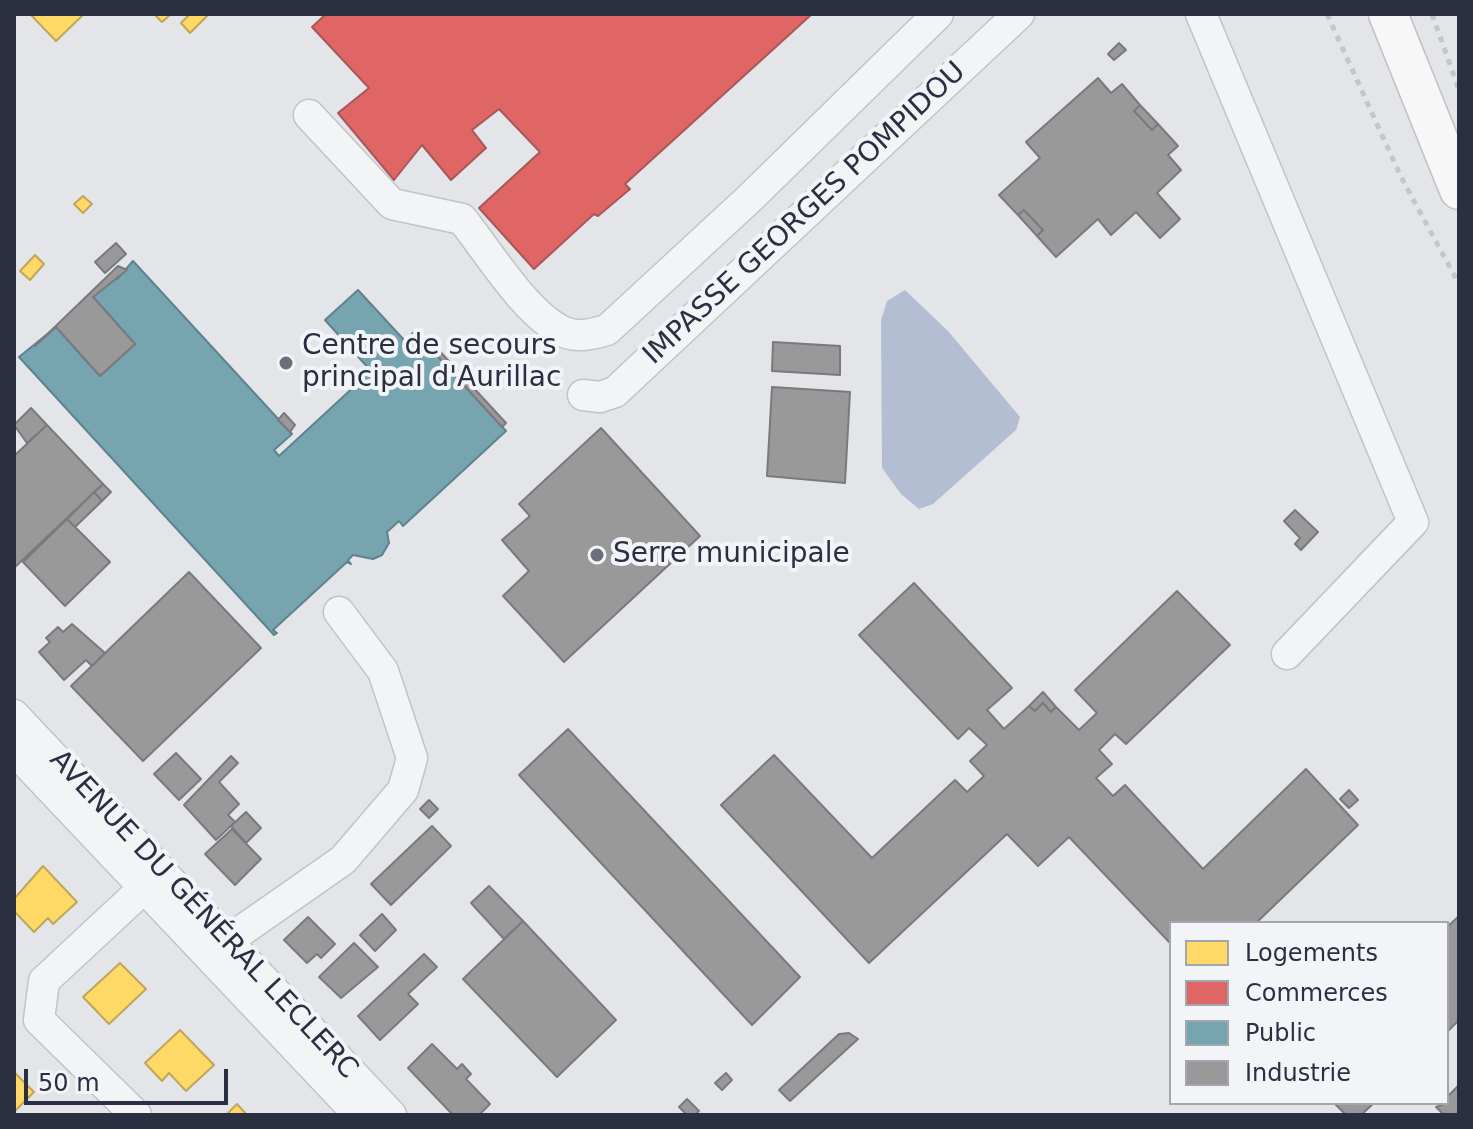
<!DOCTYPE html>
<html>
<head>
<meta charset="utf-8">
<style>
	body { margin:0 }
	#map { position:relative; width:1473px; height:1129px; overflow:hidden; background:#e4e5e8; font-family:"DejaVu Sans",sans-serif }
	canvas { display:block }
	.frame { position:absolute; inset:0; border:16px solid #2a3042; pointer-events:none }
	.legend { position:absolute; left:1169px; top:921px; width:280px; height:184px; box-sizing:border-box; background:#f2f4f8; border:2px solid #a2a6af; margin:0; padding:10px 14px; list-style:none; font-size:24px; color:#2a3042 }
	.legend li { display:flex; align-items:center; gap:16px; height:40px }
	.legend b { width:40px; border:2px solid #a2a6af }
	.scale { position:absolute; left:24px; top:1069px; width:204px; height:36px; box-sizing:border-box; border:4px solid #2a3042; border-top:0; padding-left:10px; font-size:24px; line-height:28px; white-space:nowrap; color:#2a3042; -webkit-text-stroke:6px #f2f4f8; paint-order:stroke }
</style>
</head>
<body>
<div id="map">
<canvas width="1473" height="1129"></canvas>
<div class="frame"></div>
<ul class="legend">
<li><b style="height:22px;background:#ffd966"></b>Logements</li>
<li><b style="height:22px;background:#e06666"></b>Commerces</li>
<li><b style="height:22px;background:#76a5af"></b>Public</li>
<li><b style="height:22px;background:#999"></b>Industrie</li>
</ul>
<div class="scale">50 m</div>
</div>
<script>
const ctx = document.querySelector('canvas').getContext('2d');
ctx.lineJoin = 'round';
function paint(path, color) { ctx.fillStyle = color; ctx.fill(path, 'evenodd'); }
function trace(path, color, width, dash) { ctx.strokeStyle = color; ctx.lineWidth = width; ctx.lineCap = dash ? 'butt' : 'round'; ctx.setLineDash(dash || []); ctx.stroke(path); }
function write(font, color, halo, rows, align = 'center') {
  ctx.font = font + ' "DejaVu Sans",sans-serif'; ctx.lineWidth = 8; ctx.setLineDash([]); ctx.textBaseline = 'middle'; ctx.strokeStyle = halo; ctx.fillStyle = color; for (const [text, x, y, turn = 0] of rows) {
    ctx.save(); ctx.translate(x, y); ctx.rotate((+turn || 0) * Math.PI / 180); ctx.textAlign = isNaN(turn) ? turn : align; if (halo) ctx.strokeText(text, 0, 0); ctx.fillText(text, 0, 0); ctx.restore();
  }
}
const water = new Path2D(`
	M 905,290 L 948,331 L 1020,417 L 1016,430 L 933,504 L 919,509 L 901,494 L 882,468 L 881,320 L 887,301 Z`);
const homes = new Path2D(`
	M 30,14 L 84,14 L 56,41 Z
	M 154,14 L 171,14 L 162,22 Z
	M 190,14 L 208,15 L 190,33 L 181,23 Z
	M 83,196 L 92,204 L 83,213 L 74,204 Z
	M 35,255 L 44,264 L 30,280 L 20,271 Z
	M 43,866 L 77,902 L 53,924 L 48,918 L 34,932 L 14,911 L 14,899 Z
	M 120,963 L 146,989 L 109,1024 L 83,997 Z
	M 180,1030 L 214,1065 L 186,1091 L 169,1073 L 162,1081 L 145,1063 Z
	M 14,1072 L 34,1092 L 14,1112 Z
	M 237,1104 L 247,1115 L 226,1115 Z`);
const shops = new Path2D(`
	M 326,14 L 812,14 L 625,184 L 630,189 L 598,216 L 594,214 L 534,269 L 479,208 L 540,152 L 499,109 L 472,130 L 486,148 L 451,180 L 422,145 L 394,180 L 338,113 L 369,88 L 312,27 Z`);
const public = new Path2D(`
	M 133,261 L 292,434 L 274,450 L 279,456 L 371,371 L 325,320 L 358,290 L 405,341 L 415,331 L 506,431 L 403,526 L 399,521 L 387,532 L 389,543 L 382,555 L 373,559 L 353,555 L 348,560 L 351,564 L 347,562 L 273,630 L 277,633 L 274,635 L 19,357 L 56,327 L 100,376 L 135,344 L 93,297 L 116,277 L 117,279 Z`);
const industry = new Path2D(`
	M 1119,43 L 1126,50 L 1114,60 L 1108,54 Z
	M 1098,78 L 1111,93 L 1122,84 L 1140,105 L 1134,111 L 1152,130 L 1158,124 L 1178,146 L 1168,155 L 1181,170 L 1157,193 L 1180,219 L 1160,238 L 1136,212 L 1111,235 L 1098,219 L 1056,257 L 1037,236 L 1043,230 L 1024,210 L 1018,215 L 999,195 L 1040,158 L 1026,142 Z
	M 1140,105 L 1158,124 L 1152,130 L 1134,111 Z
	M 1024,210 L 1043,230 L 1037,236 L 1018,215 Z
	M 116,243 L 126,254 L 105,273 L 95,262 Z
	M 118,266 L 127,270 L 93,297 L 135,344 L 100,376 L 56,327 L 35,346 Z
	M 773,342 L 840,346 L 840,375 L 772,371 Z
	M 434,345 L 506,423 L 502,427 L 430,348 Z
	M 772,387 L 850,392 L 845,483 L 767,476 Z
	M 31,408 L 47,425 L 27,443 L 14,425 Z
	M 284,413 L 295,425 L 290,432 L 278,420 Z
	M 47,425 L 103,484 L 15,567 L 14,456 Z
	M 601,428 L 700,536 L 564,662 L 503,596 L 529,571 L 502,540 L 530,516 L 519,504 Z
	M 103,484 L 111,492 L 102,501 L 94,492 Z
	M 94,492 L 102,501 L 75,527 L 67,519 Z
	M 1295,510 L 1318,532 L 1301,550 L 1295,544 L 1300,538 L 1284,521 Z
	M 67,519 L 110,562 L 65,606 L 23,562 Z
	M 189,572 L 261,648 L 143,761 L 71,686 Z
	M 914,583 L 1012,688 L 987,710 L 1004,729 L 1029,706 L 1035,711 L 1043,703 L 1051,712 L 1056,707 L 1079,730 L 1097,713 L 1075,690 L 1177,591 L 1230,645 L 1126,744 L 1115,734 L 1099,750 L 1112,764 L 1096,778 L 1113,796 L 1125,785 L 1203,869 L 1306,769 L 1358,825 L 1256,923 L 1171,923 L 1171,944 L 1069,837 L 1038,866 L 1007,834 L 869,963 L 721,805 L 774,755 L 872,858 L 955,780 L 967,792 L 984,776 L 970,761 L 987,745 L 969,728 L 958,739 L 859,635 Z
	M 72,624 L 105,653 L 92,666 L 86,660 L 64,680 L 39,652 L 50,642 L 46,638 L 58,627 L 63,632 Z
	M 1043,692 L 1056,707 L 1051,712 L 1043,703 L 1035,711 L 1029,706 Z
	M 568,729 L 800,977 L 752,1025 L 519,775 Z
	M 176,753 L 201,779 L 179,800 L 154,774 Z
	M 231,756 L 238,763 L 219,782 L 239,804 L 228,815 L 235,822 L 216,840 L 184,805 Z
	M 1349,790 L 1358,800 L 1349,808 L 1340,799 Z
	M 429,800 L 438,809 L 429,818 L 420,809 Z
	M 246,812 L 261,828 L 246,843 L 231,826 Z
	M 432,826 L 451,846 L 391,905 L 371,884 Z
	M 232,829 L 261,859 L 235,885 L 205,854 Z
	M 489,886 L 523,921 L 504,939 L 471,903 Z
	M 382,914 L 396,930 L 375,951 L 360,935 Z
	M 1459,916 L 1459,1020 L 1447,1032 L 1447,927 Z
	M 308,917 L 335,944 L 321,958 L 317,954 L 307,963 L 284,940 Z
	M 523,921 L 616,1020 L 557,1077 L 463,979 Z
	M 354,943 L 378,967 L 341,998 L 319,977 Z
	M 424,954 L 437,967 L 408,994 L 418,1004 L 380,1040 L 358,1016 Z
	M 849,1033 L 858,1039 L 790,1101 L 779,1090 L 839,1034 Z
	M 432,1044 L 457,1069 L 462,1064 L 471,1074 L 466,1079 L 490,1104 L 479,1115 L 453,1115 L 408,1068 Z
	M 726,1073 L 732,1080 L 722,1090 L 715,1083 Z
	M 1459,1085 L 1459,1115 L 1444,1115 L 1436,1107 L 1447,1103 L 1447,1097 Z
	M 687,1099 L 699,1111 L 695,1115 L 687,1115 L 679,1107 Z
	M 1334,1103 L 1374,1103 L 1361,1115 L 1346,1115 Z`);
const path = new Path2D(`
	M 1327,14 L 1401,177 L 1459,284
	M 1432,14 L 1459,90`);
const minor = new Path2D(`
	M 1201,14 L 1413,522 L 1287,654
	M 309,115 L 392,204 L 462,219 C 488,251 526,315 564,332 C 578,338 593,334 607,330 L 750,198 L 938,14
	M 583,395 L 600,397 L 615,392 L 1019,14
	M 14,715 L 391,1115
	M 14,750 L 359,1115
	M 227,941 L 343,860 L 403,790 L 412,758 L 383,671 L 339,612
	M 136,1115 L 39,1020 L 44,981 L 145,887`);
const major = new Path2D(`
	M 1388,14 L 1459,190`);
const markers = [
	[286,363,8,"#6b6f7c"],
	[597,555,8,"#6b6f7c"]
];
const streetNames = [
	["IMPASSE GEORGES POMPIDOU",805,214,-43],
	["AVENUE DU GÉNÉRAL LECLERC",203,915,47]
];
const poiNames = [
	["Centre de secours",302,347],
	["principal d'Aurillac",302,379],
	["Serre municipale",613,555]
];
paint(water, '#b3bed2');
paint(homes, '#ffd966');
trace(homes, '#bfa65b', 2);
paint(shops, '#e06666');
trace(shops, '#a9565b', 2);
paint(public, '#76a5af');
trace(public, '#5f828e', 2);
paint(industry, '#999');
trace(industry, '#787a7f', 2);
trace(minor, '#c2c3c6', 33);
trace(major, '#c0c2c6', 41);
trace(path, '#c5c6cb', 5, [6, 6]);
trace(minor, '#f3f4f6', 30);
trace(major, '#f7f7f7', 38);
for (const [x, y, r, color] of markers) { const dot = new Path2D(); dot.arc(x, y, r, 0, 2 * Math.PI); ctx.fillStyle = color; ctx.fill(dot); trace(dot, '#f2f4f8', 3); }
write('28px', '#2a3042', '#f2f4f8', streetNames);
write('28px', '#2a3042', '#f2f4f8', poiNames, 'left');
</script>
</body>
</html>
